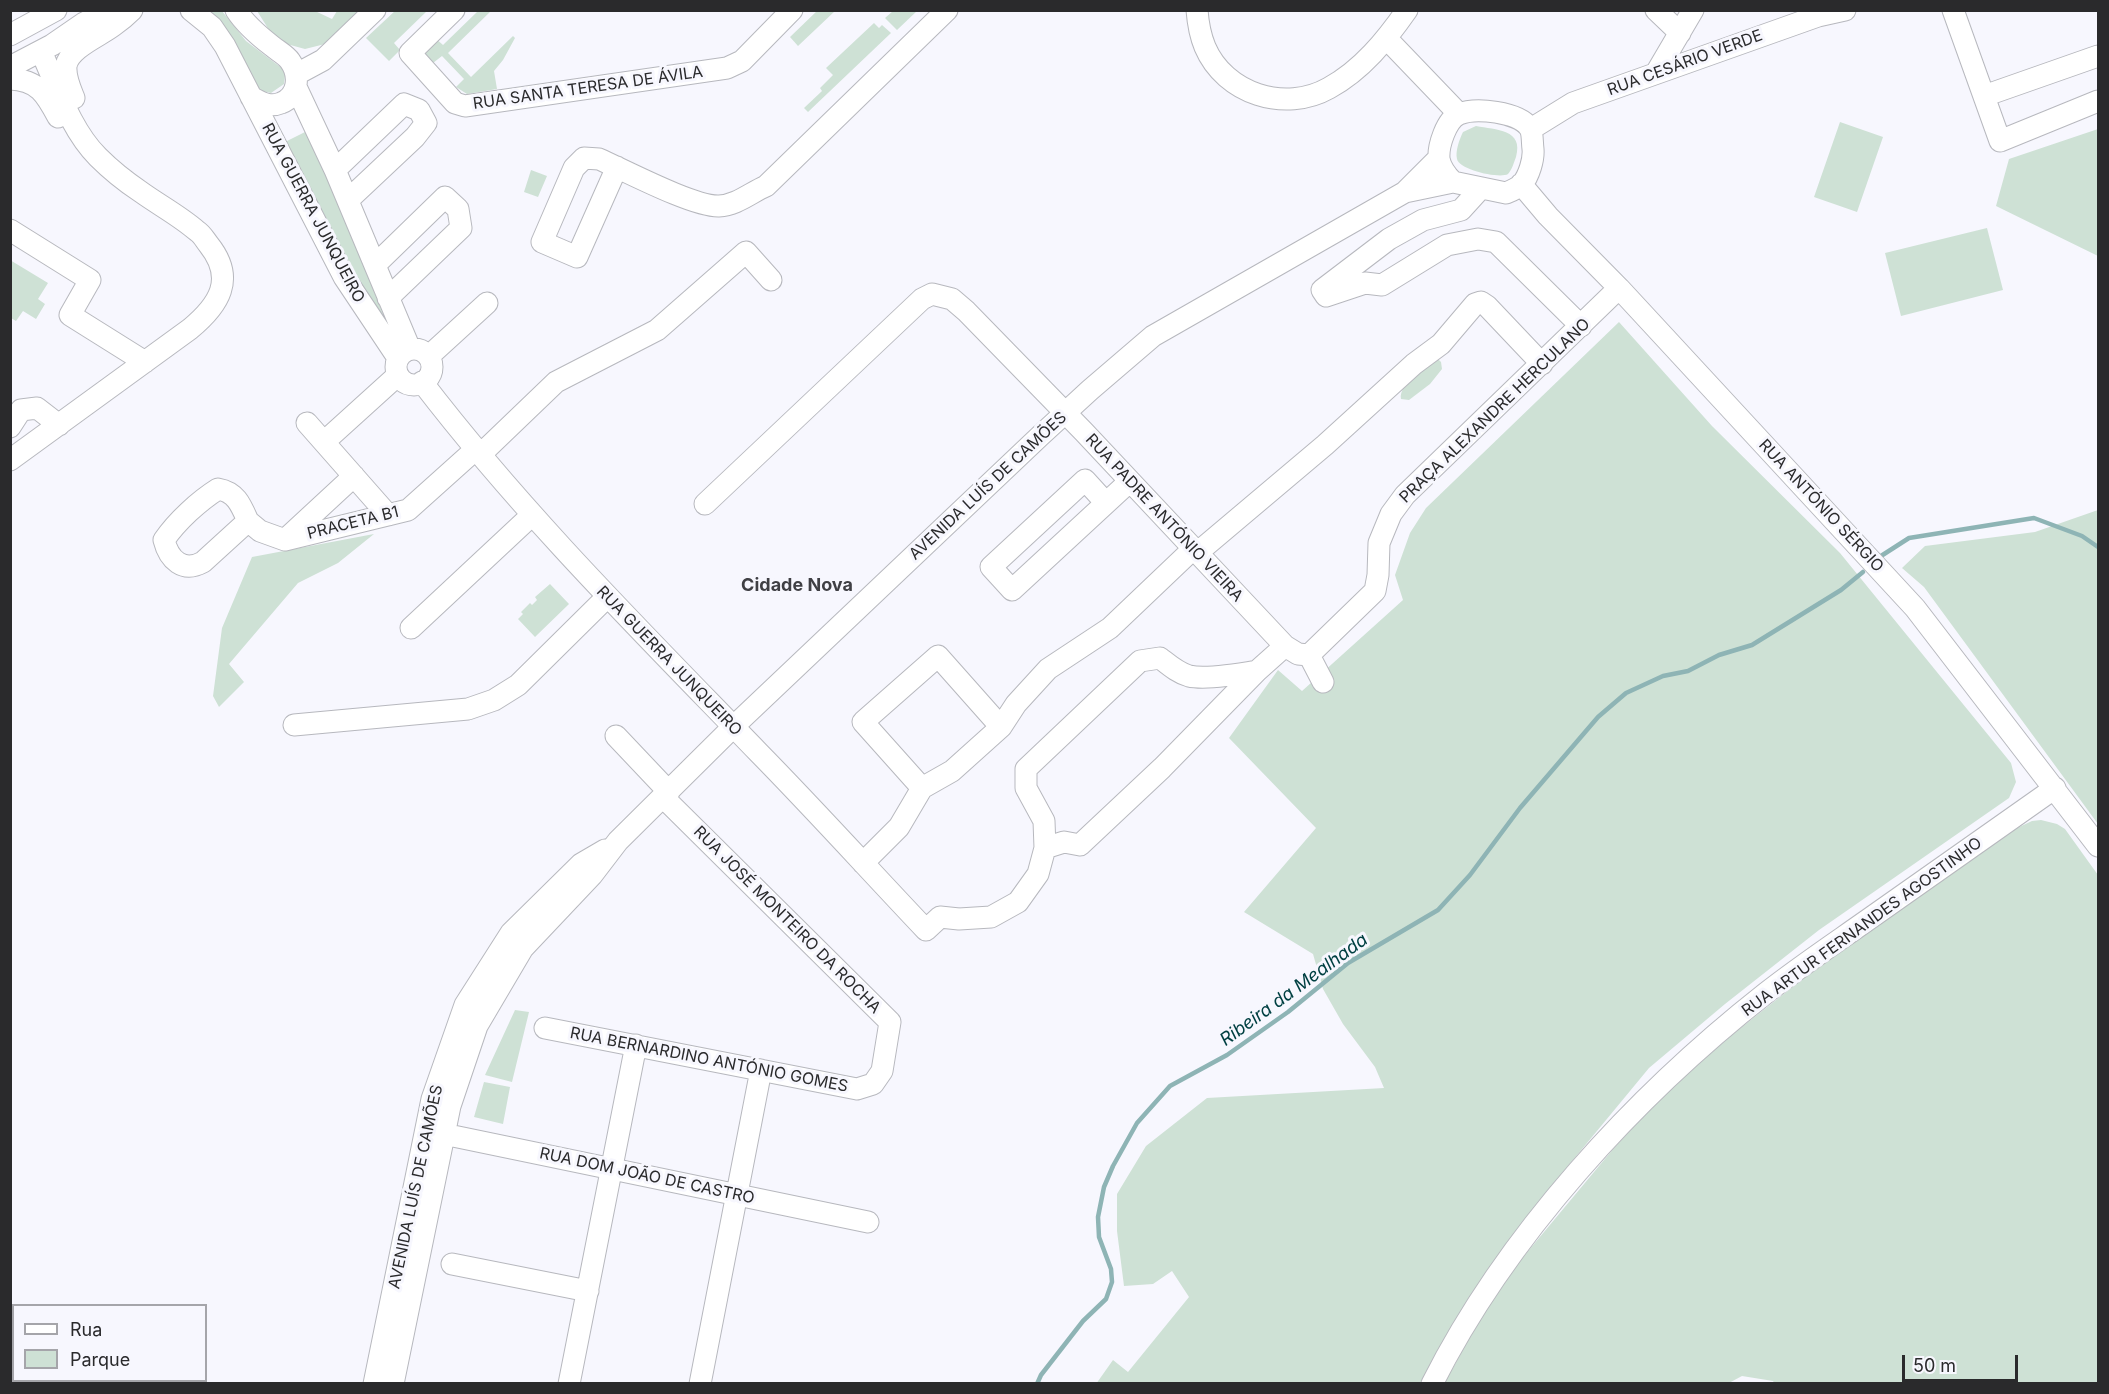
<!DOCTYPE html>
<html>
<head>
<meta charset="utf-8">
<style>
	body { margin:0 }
	#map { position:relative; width:2109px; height:1394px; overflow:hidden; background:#f7f7fe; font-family:Inter,sans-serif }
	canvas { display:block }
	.frame { position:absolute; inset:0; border:12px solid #2a2a2c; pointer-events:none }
	.legend { position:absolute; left:12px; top:1304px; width:195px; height:78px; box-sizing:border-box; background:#f7f7fe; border:2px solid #a5a5aa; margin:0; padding:8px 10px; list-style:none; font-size:18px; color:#2a2a2c }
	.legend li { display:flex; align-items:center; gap:12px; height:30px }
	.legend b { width:30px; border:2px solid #a5a5aa }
	.scale { position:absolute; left:1902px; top:1355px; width:116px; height:27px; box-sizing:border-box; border:3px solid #2a2a2c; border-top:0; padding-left:8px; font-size:18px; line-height:21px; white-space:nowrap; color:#2a2a2c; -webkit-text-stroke:4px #f7f7fe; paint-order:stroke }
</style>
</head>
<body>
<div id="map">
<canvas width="2109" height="1394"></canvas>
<div class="frame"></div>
<ul class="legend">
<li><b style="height:8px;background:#fff"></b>Rua</li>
<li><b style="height:16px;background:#cee1d5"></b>Parque</li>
</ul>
<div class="scale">50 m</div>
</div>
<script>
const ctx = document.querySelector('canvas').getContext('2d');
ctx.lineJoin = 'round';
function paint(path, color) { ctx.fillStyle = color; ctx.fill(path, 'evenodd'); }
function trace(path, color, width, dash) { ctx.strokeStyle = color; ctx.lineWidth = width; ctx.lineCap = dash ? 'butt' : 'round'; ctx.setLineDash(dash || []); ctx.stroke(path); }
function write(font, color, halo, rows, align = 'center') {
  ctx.font = font + ' Inter,sans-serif'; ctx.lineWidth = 6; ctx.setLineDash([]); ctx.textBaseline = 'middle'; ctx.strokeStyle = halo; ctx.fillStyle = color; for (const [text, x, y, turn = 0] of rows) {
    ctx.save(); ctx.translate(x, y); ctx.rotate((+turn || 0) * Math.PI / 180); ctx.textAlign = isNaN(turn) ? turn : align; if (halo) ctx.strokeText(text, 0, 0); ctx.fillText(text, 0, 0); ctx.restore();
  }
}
const green = new Path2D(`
	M 396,10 L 427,11 L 394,43 L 400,50 L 389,61 L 366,38 Z
	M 818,10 L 835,11 L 798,46 L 790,37 Z
	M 203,11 L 222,11 L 246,41 L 283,69 L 285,76 L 284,84 L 271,93 L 258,90 Z
	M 257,11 L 315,11 L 332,19 L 337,11 L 357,11 L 357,13 L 325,44 L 305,49 L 283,43 L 271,33 Z
	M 478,11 L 491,11 L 448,53 L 471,77 L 513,36 L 515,38 L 503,60 L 494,71 L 497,89 L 467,94 L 456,87 L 464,79 L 442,56 L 433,63 L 425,53 L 425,46 L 434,37 L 443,45 Z
	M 893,11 L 893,10 L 917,11 L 897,30 L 885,18 Z
	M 874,23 L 879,28 L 882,25 L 891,33 L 808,112 L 804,108 L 822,91 L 820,88 L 833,75 L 826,68 Z
	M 1840,122 L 1883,137 L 1857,212 L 1814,197 Z
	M 1476,126 C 1496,130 1524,129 1516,157 C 1514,162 1512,170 1508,174 C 1500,179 1459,170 1457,159 C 1455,151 1460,138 1463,132 Z
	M 2098,129 L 2098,256 L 1996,206 L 2009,159 Z
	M 305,132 L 327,174 L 385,319 L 381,322 L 352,279 L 285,142 Z
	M 531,170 L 547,176 L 538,197 L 524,192 Z
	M 1987,228 L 2003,290 L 1901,316 L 1885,253 Z
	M 10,260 L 48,283 L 38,299 L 45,304 L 36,319 L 23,311 L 16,321 L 11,318 Z
	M 1619,322 L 1712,426 L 1840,553 L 2011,763 L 2016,782 L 2009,798 L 1819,930 L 1725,1004 L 1649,1068 L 1535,1206 L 1471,1295 L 1420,1383 L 1096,1384 L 1113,1360 L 1128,1372 L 1189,1297 L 1172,1271 L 1153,1284 L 1124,1286 L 1117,1231 L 1117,1194 L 1146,1146 L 1207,1098 L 1384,1088 L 1375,1067 L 1343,1024 L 1323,989 L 1313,954 L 1244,912 L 1316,828 L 1229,738 L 1278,670 L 1302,691 L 1403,600 L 1395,575 L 1410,533 L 1426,508 Z
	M 1438,359 L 1441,362 L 1442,369 L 1430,384 L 1409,400 L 1401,399 C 1398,385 1426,364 1438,359 Z
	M 2098,510 L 2098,824 L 1924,587 L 1902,568 L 1925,546 L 2035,532 Z
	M 374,534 L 338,563 L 298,583 L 229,664 L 244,682 L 219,707 L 213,696 L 222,628 L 252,557 Z
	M 550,584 L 569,604 L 535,637 L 518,619 L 523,614 L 521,612 L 530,603 L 532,605 L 537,600 L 535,597 Z
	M 2041,820 L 2057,824 L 2065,829 L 2098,875 L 2098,1383 L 1775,1384 L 1773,1381 L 1742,1376 L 1727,1384 L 1444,1384 L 1477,1324 L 1514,1268 L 1614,1148 L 1665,1093 L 1733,1034 L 1804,978 L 2017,828 L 2032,821 Z
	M 515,1010 L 529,1012 L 512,1082 L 485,1075 Z
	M 484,1082 L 510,1087 L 503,1124 L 474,1117 Z`);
const stream = new Path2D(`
	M 1881,556 L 1909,538 L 2034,518 L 2082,536 L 2098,547
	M 1037,1384 L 1041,1375 L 1083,1321 L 1106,1299 L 1112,1282 L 1111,1269 L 1099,1237 L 1098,1217 L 1104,1187 L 1113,1166 L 1137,1123 L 1170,1086 L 1227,1055 L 1288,1012 L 1348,963 L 1438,910 L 1470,875 L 1520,808 L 1598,717 L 1626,693 L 1663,676 L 1688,671 L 1719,655 L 1752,645 L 1841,590 L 1863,572`);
const minor = new Path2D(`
	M 191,10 L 212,27 L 225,46 L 344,277 L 398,358
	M 236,10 C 245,24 259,36 272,46 C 278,51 286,55 290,61 C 300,75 299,96 281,103 C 269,108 261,102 251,97
	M 454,10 L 410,53 L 455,103 L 465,106 L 727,68 L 742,61 L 792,10
	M 1197,10 C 1198,23 1200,35 1205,47 C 1225,94 1285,113 1329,88 C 1362,70 1386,40 1407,10
	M 1656,10 L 1680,33
	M 1953,10 L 2000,141 L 2098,101
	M 10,35 L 56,10
	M 1387,39 L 1459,114
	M 10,67 L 52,45 L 84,23 L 109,10
	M 1656,73 L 1693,10
	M 297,74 L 323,60 L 375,10
	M 10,79 C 38,80 46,94 58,117
	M 296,87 L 335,170 L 410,349
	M 1984,96 L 2098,56
	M 74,98 C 70,88 65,77 66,66 C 69,48 100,36 113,26 C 120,21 126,16 132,10
	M 1531,129 L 1573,103 L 1818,16 L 1845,10
	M 617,167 L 577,257 L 542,242 L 574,168 L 584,158 L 599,159 C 626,171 694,207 719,206 C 737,205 750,193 766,186 L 947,10
	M 335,170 L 404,104 L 419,110 L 426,123 L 415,137 L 348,200
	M 1521,184 L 1548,216 L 1619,288 L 1915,608 L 2098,846
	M 1481,188 L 1461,210 L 1423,220 L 1389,239 L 1322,290 L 1326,296 L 1365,283 L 1382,285 L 1447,245 L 1478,239 L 1496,242 L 1581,326
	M 1405,192 L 1453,182 L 1506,193 C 1511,191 1518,188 1522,184 C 1529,176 1534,159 1533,149 C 1532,142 1533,132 1529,127 C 1518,112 1476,107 1459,114 C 1446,120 1438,146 1439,159 C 1441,169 1446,175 1453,182
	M 10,230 L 90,280 L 70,315 L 145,362
	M 375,265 L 445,197 L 458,209 L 461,228 L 388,298
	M396 367a18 18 0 1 1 36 0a18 18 0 1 1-36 0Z
	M 429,356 L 487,303
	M 422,382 C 524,515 642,632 758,752 C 815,810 870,871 926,930 L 940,917 L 959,919 L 991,917 L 1018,902 L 1038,874 L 1045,848 L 1064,842 L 1080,845 L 1162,768 L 1257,671 L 1285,646
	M 307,423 L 388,515
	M 10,427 L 21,410 L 37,408 L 59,425
	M 324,442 L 398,375
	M 481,454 L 556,382 L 657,330 L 746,252 L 771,280
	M 10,460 L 190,329 C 219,305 236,279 209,245 C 205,240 202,234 197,231 C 180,216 159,205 141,192 C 126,182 111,170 98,157 C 72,131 59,92 44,58
	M 1106,503 L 1085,480 L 991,567 L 1012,590 L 1130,481
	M 705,504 L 922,299 L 932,294 L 952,299 L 966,311 L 1084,432 L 1285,646 L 1298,654 L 1309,655
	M 248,521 C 241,505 236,492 218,489 C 199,501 177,521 164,540 C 169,560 183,573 203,562 L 248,521 L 260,531 L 285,540 L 408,510 L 476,449
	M 287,538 L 354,476
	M 1197,553 L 1325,445 L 1414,364 L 1441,344 L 1475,304 L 1481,302 L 1487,306 L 1542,364
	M 411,628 L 532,515
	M 1309,655 L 1375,591 L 1378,575 L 1379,543 L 1391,514 L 1405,495 L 1619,288
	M 1309,655 L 1323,682
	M 294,725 L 468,709 L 494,700 L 518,685 L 607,597
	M 616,736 L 669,792
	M 922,788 L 863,722 L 938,656 L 1001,727
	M 1045,848 L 1044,821 L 1026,788 L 1026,769 L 1140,661 L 1160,658 C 1169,665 1178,673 1189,676 C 1206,680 1240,674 1257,671
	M 863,863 L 899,827 L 922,788 L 952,771 L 1001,727 L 1016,704 L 1048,669 L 1110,628 L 1193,549
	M 545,1028 L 857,1089 L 873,1084 L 882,1071 L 890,1022 L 663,797
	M 429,1131 L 868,1222
	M 452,1264 L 588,1291
	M 374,1384 L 432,1099 L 465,1005 L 511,933 L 581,864 L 605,850
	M 393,1384 L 450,1106 L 477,1026 L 523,948 L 592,875 L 618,841 L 733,727 L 1040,436 L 1090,390 L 1153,336 L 1405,192 L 1439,158
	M 569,1384 L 636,1045
	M 700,1384 L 761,1070
	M 1432,1384 C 1507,1235 1635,1096 1766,993 C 1799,967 1835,943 1869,919 C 1931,875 1993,832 2055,788`);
const streetNames = [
	["RUA CESÁRIO VERDE",1685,63,-20],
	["RUA SANTA TERESA DE ÁVILA",588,88,-8],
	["RUA GUERRA JUNQUEIRO",313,213,62],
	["PRAÇA ALEXANDRE HERCULANO",1495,411,-44],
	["AVENIDA LUÍS DE CAMÕES",988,486,-43],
	["RUA ANTÓNIO SÉRGIO",1821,506,47],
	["RUA PADRE ANTÓNIO VIEIRA",1164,518,47],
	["PRACETA B1",353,523,-14],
	["RUA GUERRA JUNQUEIRO",669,661,46],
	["RUA JOSÉ MONTEIRO DA ROCHA",787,920,45],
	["RUA ARTUR FERNANDES AGOSTINHO",1862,927,-36],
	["RUA BERNARDINO ANTÓNIO GOMES",709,1060,11],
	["RUA DOM JOÃO DE CASTRO",647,1176,12],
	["AVENIDA LUÍS DE CAMÕES",416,1187,-78]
];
const neighbourhoodNames = [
	["Cidade Nova",797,586]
];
const waterNames = [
	["Ribeira da Mealhada",1294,990,-36]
];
paint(green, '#cee1d5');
trace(stream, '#8eb4b5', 4.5);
trace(minor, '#b7b8be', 23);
trace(minor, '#fff', 21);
write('16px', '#2a2a2c', '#f7f7fe', streetNames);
write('bold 18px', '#3f3f44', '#f7f7fe', neighbourhoodNames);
write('italic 18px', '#014042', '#f7f7fe', waterNames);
</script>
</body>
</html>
